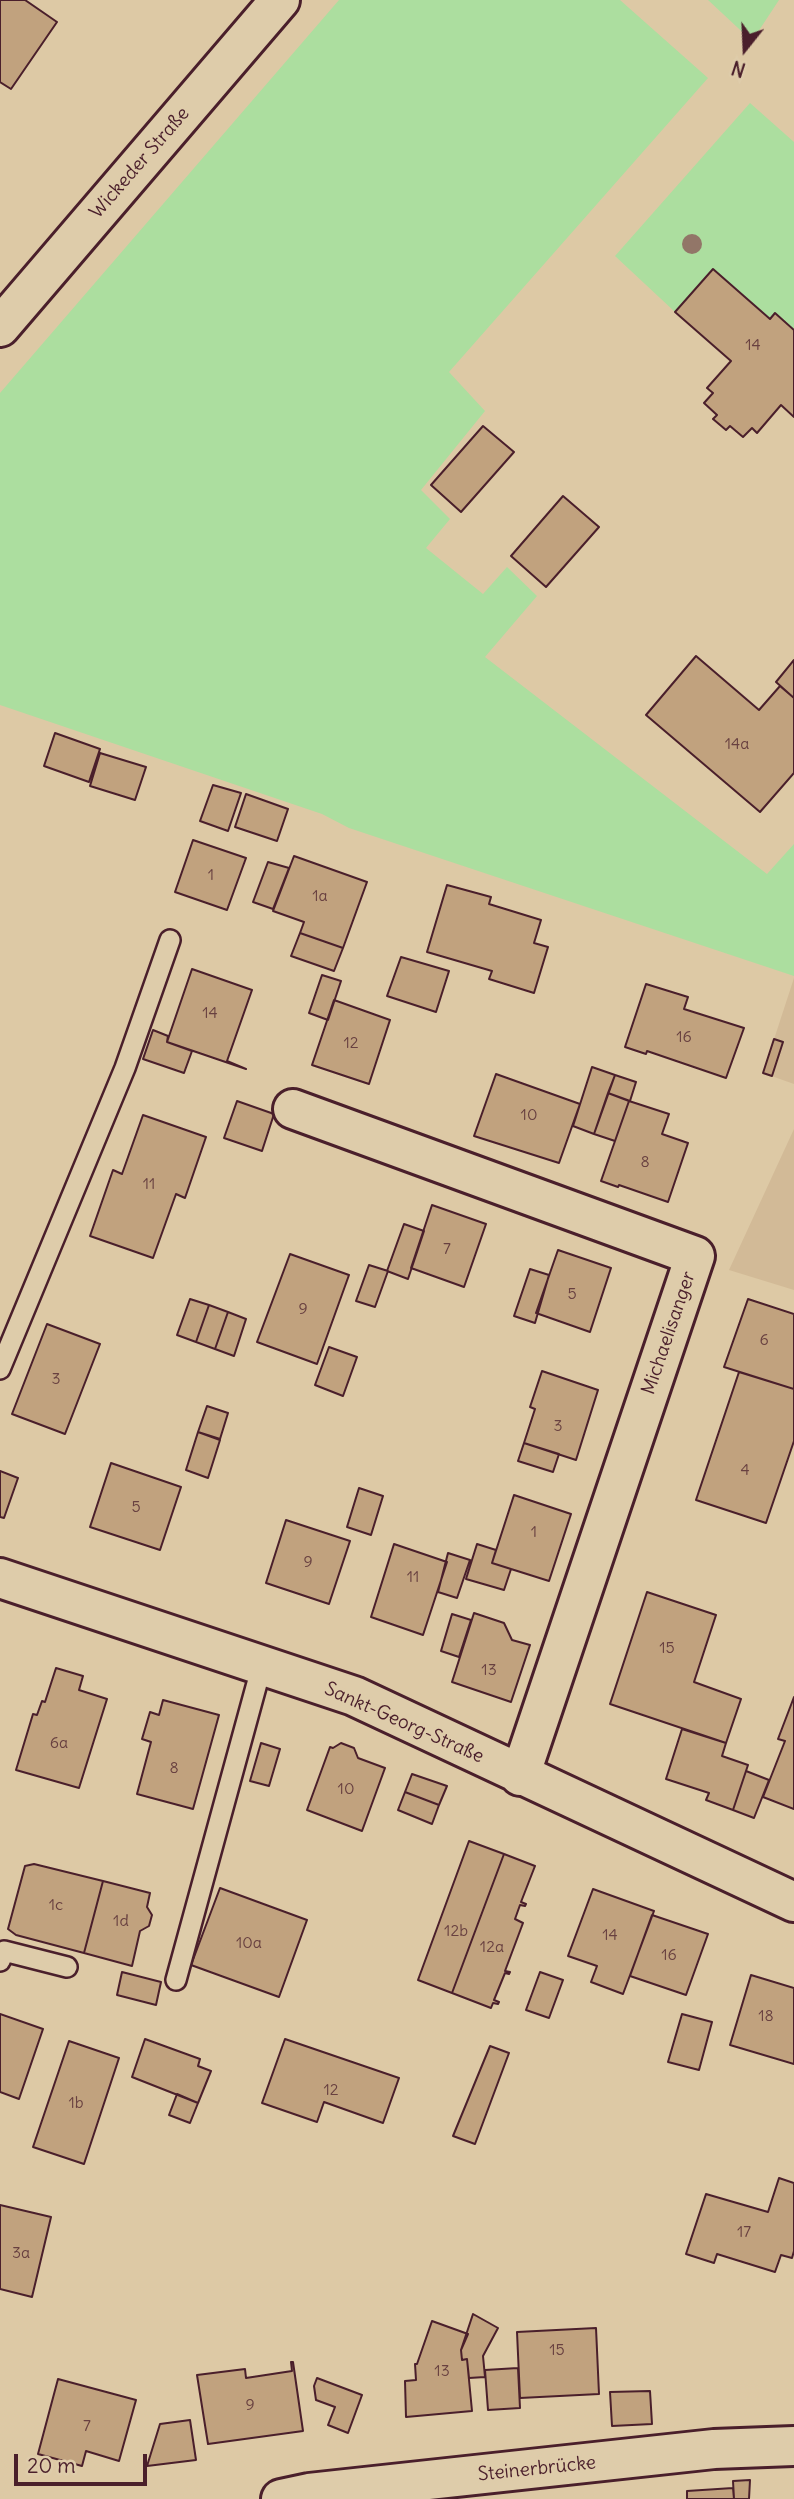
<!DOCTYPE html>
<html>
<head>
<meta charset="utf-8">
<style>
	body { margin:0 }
	#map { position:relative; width:794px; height:2499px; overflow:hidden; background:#ddc9a5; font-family:Delius,sans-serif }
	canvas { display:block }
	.north { position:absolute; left:710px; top:14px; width:70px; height:70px; -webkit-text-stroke:5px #deccaa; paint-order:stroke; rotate:198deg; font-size:19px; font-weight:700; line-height:28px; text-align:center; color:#4a1f2b }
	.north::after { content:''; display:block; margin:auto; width:24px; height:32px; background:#4a1f2b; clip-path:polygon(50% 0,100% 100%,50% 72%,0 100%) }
	.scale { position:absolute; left:14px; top:2454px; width:133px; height:32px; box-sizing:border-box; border:4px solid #4a1f2b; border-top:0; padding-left:9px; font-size:21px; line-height:24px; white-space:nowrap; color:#4a1f2b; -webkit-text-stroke:5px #deccaa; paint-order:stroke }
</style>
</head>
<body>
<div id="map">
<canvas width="794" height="2499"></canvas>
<div class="north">N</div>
<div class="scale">20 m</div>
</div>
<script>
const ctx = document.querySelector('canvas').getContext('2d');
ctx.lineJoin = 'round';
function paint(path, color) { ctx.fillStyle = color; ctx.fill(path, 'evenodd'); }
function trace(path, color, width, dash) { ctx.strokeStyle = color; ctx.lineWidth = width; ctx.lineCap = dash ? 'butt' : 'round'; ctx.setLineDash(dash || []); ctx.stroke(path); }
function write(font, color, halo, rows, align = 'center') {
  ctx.font = font + ' Delius,sans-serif'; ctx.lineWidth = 6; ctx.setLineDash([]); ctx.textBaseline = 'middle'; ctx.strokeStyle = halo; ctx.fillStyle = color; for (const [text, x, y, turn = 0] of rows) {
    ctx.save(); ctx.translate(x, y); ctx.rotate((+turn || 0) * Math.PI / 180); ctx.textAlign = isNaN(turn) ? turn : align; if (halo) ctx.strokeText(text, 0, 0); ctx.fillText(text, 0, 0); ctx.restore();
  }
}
const built = new Path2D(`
	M 794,978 L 794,1084 L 763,1073 Z
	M 794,1129 L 794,1290 L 729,1270 Z`);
const green = new Path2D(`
	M 339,0 L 620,0 L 708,78 L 449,372 L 485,411 L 421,490 L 450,519 L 426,548 L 483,594 L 507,567 L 537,596 L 485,657 L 767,874 L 794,844 L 794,976 L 349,828 L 322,814 L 0,705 L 0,393 Z
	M 708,0 L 779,0 L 752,41 Z
	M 750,103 L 794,142 L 794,330 L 776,313 L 770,319 L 713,270 L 675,312 L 615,256 Z`);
const building = new Path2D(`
	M 0,0 L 25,0 L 57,22 L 11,89 L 0,82 Z
	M 713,269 L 770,319 L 775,313 L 794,330 L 794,417 L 781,405 L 757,433 L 752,428 L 743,437 L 730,426 L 726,430 L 713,419 L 717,415 L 704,403 L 713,393 L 707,388 L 731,361 L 675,312 Z
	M 483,426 L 514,452 L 461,512 L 431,485 Z
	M 563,496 L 599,527 L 546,587 L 511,556 Z
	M 696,656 L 759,710 L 780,686 L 794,698 L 794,773 L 760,812 L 646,715 Z
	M 794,660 L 794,698 L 776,682 Z
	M 55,733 L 100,749 L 89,782 L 44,766 Z
	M 100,753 L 146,767 L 135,800 L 90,786 Z
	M 213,785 L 241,793 L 228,831 L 200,821 Z
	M 246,794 L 288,809 L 277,841 L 235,827 Z
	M 193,840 L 246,858 L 227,910 L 175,892 Z
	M 294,856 L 367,882 L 343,948 L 300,933 L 304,922 L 273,911 Z
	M 268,862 L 289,868 L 273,909 L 253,902 Z
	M 447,885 L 491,897 L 489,904 L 541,920 L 534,943 L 548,947 L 534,993 L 489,979 L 492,971 L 427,952 Z
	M 300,933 L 343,948 L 334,971 L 291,956 Z
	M 401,957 L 449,971 L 436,1012 L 387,996 Z
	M 192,969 L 252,990 L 227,1061 L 246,1069 L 167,1042 Z
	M 322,975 L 341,981 L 328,1020 L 309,1013 Z
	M 646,984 L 688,997 L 684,1009 L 744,1028 L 726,1078 L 647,1051 L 646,1054 L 625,1047 Z
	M 334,1000 L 390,1020 L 369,1084 L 312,1065 Z
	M 153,1030 L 168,1036 L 167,1042 L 192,1051 L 184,1073 L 143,1059 Z
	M 774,1039 L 783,1042 L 772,1076 L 763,1073 Z
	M 592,1067 L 615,1075 L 594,1134 L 573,1126 Z
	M 496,1074 L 580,1104 L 559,1163 L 474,1136 Z
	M 615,1075 L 636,1082 L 630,1101 L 608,1093 Z
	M 608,1093 L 629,1101 L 615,1141 L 594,1134 Z
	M 237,1101 L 274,1114 L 262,1151 L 224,1138 Z
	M 629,1101 L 669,1114 L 662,1134 L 688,1143 L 668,1202 L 619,1185 L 618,1187 L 601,1181 Z
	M 143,1115 L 206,1137 L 185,1198 L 176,1194 L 153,1258 L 90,1236 L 113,1170 L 122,1174 Z
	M 432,1205 L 486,1224 L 464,1287 L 411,1268 Z
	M 404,1224 L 424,1231 L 408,1279 L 387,1271 Z
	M 558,1250 L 611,1268 L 590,1332 L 536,1313 Z
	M 290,1254 L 349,1275 L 317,1364 L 257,1342 Z
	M 369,1265 L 388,1271 L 375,1307 L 356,1301 Z
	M 530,1269 L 549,1275 L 535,1323 L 514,1316 Z
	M 190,1299 L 209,1305 L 196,1342 L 177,1335 Z
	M 748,1299 L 794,1314 L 794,1389 L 724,1367 Z
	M 209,1305 L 228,1312 L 215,1349 L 196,1342 Z
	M 228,1312 L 246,1319 L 234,1356 L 215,1349 Z
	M 47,1324 L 100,1344 L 65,1434 L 12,1414 Z
	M 329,1347 L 357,1357 L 343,1396 L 315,1385 Z
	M 542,1371 L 598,1390 L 576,1460 L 524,1443 L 535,1409 L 530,1407 Z
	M 739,1372 L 794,1389 L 794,1441 L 766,1523 L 696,1500 Z
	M 207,1406 L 228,1413 L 220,1439 L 198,1432 Z
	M 198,1432 L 220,1440 L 208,1478 L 186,1470 Z
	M 524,1443 L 559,1454 L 553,1472 L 518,1461 Z
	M 111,1463 L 181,1487 L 160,1550 L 90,1527 Z
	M 0,1471 L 18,1478 L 4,1518 L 0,1517 Z
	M 359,1488 L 383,1496 L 371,1535 L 347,1527 Z
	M 514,1495 L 571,1514 L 549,1581 L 492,1563 Z
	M 286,1520 L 350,1541 L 329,1604 L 266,1583 Z
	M 394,1544 L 447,1562 L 423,1635 L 371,1617 Z
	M 477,1544 L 496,1550 L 492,1563 L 511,1569 L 504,1590 L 466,1579 Z
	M 448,1553 L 470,1560 L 457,1598 L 438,1592 Z
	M 647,1592 L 716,1615 L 694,1682 L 741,1699 L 726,1743 L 610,1704 Z
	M 474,1613 L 504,1623 L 512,1640 L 530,1645 L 511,1702 L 452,1682 Z
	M 452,1614 L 471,1620 L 459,1657 L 441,1651 Z
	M 56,1668 L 83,1676 L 79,1690 L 107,1699 L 79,1788 L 16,1770 L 33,1714 L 37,1715 L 42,1701 L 45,1702 Z
	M 794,1697 L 794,1809 L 763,1797 L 785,1741 L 778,1739 Z
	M 163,1700 L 219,1715 L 193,1809 L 137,1794 L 151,1742 L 142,1739 L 150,1712 L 159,1715 Z
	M 682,1729 L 726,1743 L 722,1756 L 748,1765 L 733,1810 L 706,1800 L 709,1793 L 666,1779 Z
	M 261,1743 L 280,1749 L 269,1786 L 250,1781 Z
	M 341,1743 L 354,1748 L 358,1758 L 385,1768 L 362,1831 L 307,1810 L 330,1747 L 333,1748 Z
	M 746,1771 L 769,1780 L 754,1818 L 733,1810 Z
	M 412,1774 L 447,1786 L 439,1805 L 405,1792 Z
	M 405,1792 L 439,1805 L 432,1824 L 398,1810 Z
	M 469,1841 L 504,1854 L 452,1993 L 418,1980 Z
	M 504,1854 L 535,1866 L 521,1902 L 526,1904 L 525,1906 L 520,1905 L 515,1919 L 523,1923 L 505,1971 L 510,1972 L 509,1974 L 505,1973 L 494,2000 L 499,2002 L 498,2004 L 493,2003 L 491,2008 L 452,1993 Z
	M 34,1864 L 103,1881 L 84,1953 L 16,1935 L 8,1929 L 25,1866 Z
	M 103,1881 L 150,1893 L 147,1907 L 152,1915 L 149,1926 L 140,1931 L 132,1966 L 84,1953 Z
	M 220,1888 L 307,1920 L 279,1997 L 191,1965 Z
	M 593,1889 L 654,1911 L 623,1994 L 591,1982 L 597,1966 L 568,1956 Z
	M 652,1915 L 708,1934 L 686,1995 L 630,1976 Z
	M 122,1972 L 161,1982 L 156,2005 L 117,1995 Z
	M 540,1972 L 563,1980 L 549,2018 L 526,2010 Z
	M 751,1975 L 794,1988 L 794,2064 L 730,2045 Z
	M 0,2014 L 43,2029 L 19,2099 L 0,2092 Z
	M 682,2014 L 712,2022 L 699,2070 L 668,2062 Z
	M 145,2039 L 200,2059 L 198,2066 L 211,2071 L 198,2103 L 132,2077 Z
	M 285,2039 L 399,2078 L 383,2123 L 324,2102 L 317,2122 L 262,2103 Z
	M 69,2041 L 119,2058 L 84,2164 L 33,2147 Z
	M 490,2046 L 509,2053 L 475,2144 L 453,2136 Z
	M 177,2094 L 198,2103 L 190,2123 L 169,2115 Z
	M 779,2178 L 794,2183 L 794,2251 L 792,2258 L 781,2255 L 775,2272 L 717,2254 L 714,2263 L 686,2254 L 706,2194 L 768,2212 Z
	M 0,2205 L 51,2217 L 32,2297 L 0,2289 Z
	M 473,2314 L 498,2328 L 483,2356 L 485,2377 L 469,2378 L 467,2359 L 462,2360 L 461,2350 Z
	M 432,2321 L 468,2334 L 461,2350 L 462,2360 L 467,2359 L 472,2411 L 406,2417 L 405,2381 L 416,2380 L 415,2364 L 417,2364 Z
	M 596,2328 L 599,2394 L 520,2398 L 517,2332 Z
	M 291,2362 L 293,2362 L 303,2431 L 208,2444 L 197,2375 L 245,2369 L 246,2378 L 292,2371 Z
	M 518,2368 L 520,2408 L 488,2410 L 485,2370 Z
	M 317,2378 L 362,2395 L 348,2433 L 328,2425 L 335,2407 L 316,2400 L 314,2386 Z
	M 58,2379 L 136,2400 L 119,2461 L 86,2451 L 82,2466 L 38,2454 Z
	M 650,2391 L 652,2424 L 612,2426 L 610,2392 Z
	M 190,2420 L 196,2460 L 147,2466 L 160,2424 Z
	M 750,2480 L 749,2499 L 734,2499 L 733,2481 Z
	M 733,2488 L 734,2499 L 687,2499 L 687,2491 Z`);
const lane = new Path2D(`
	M 0,1369 L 125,1068 L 170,940
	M 0,1961 L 4,1951 L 67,1967
	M 176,1980 L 262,1665`);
const street = new Path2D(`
	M 0,327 L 280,0
	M 293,1109 L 695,1256 L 520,1776
	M 0,1578 L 354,1696 L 794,1902
	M 281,2499 L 309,2493 L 714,2449 L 794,2446`);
const trees = [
	[692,244]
];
const numberNames = [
	["14",753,345],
	["14a",737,744],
	["1",211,875],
	["1a",320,896],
	["14",210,1013],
	["16",684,1037],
	["12",351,1043],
	["10",529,1115],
	["8",645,1162],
	["11",149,1184],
	["7",447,1249],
	["5",572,1294],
	["9",303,1309],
	["6",764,1340],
	["3",56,1379],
	["3",558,1426],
	["4",745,1470],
	["5",136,1507],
	["1",534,1532],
	["9",308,1562],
	["11",413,1577],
	["15",667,1648],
	["13",489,1670],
	["6a",59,1743],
	["8",174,1768],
	["10",346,1789],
	["1c",56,1905],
	["1d",121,1921],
	["12b",456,1931],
	["14",610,1935],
	["10a",249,1943],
	["12a",492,1947],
	["16",669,1955],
	["18",766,2016],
	["12",331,2090],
	["1b",76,2103],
	["17",744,2232],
	["3a",21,2253],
	["15",557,2350],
	["13",442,2371],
	["9",250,2405],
	["7",87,2426]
];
const streetNames = [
	["Wickeder Straße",140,163,-49],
	["Michaelisanger",669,1333,-71],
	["Sankt-Georg-Straße",404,1723,24],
	["Steinerbrücke",537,2469,-6]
];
paint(built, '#d2ba97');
paint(green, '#acde9f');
paint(building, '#c1a27e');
trace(building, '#4a1f2b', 2);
trace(lane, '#4a1f2b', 24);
trace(street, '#4a1f2b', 44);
trace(lane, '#deccaa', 19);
trace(street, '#deccaa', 38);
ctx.fillStyle = '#927668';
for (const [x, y] of trees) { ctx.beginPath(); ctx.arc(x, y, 10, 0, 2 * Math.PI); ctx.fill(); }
write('16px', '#684040', null, numberNames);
write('19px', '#4a1f2b', '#deccaa', streetNames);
</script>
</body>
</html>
